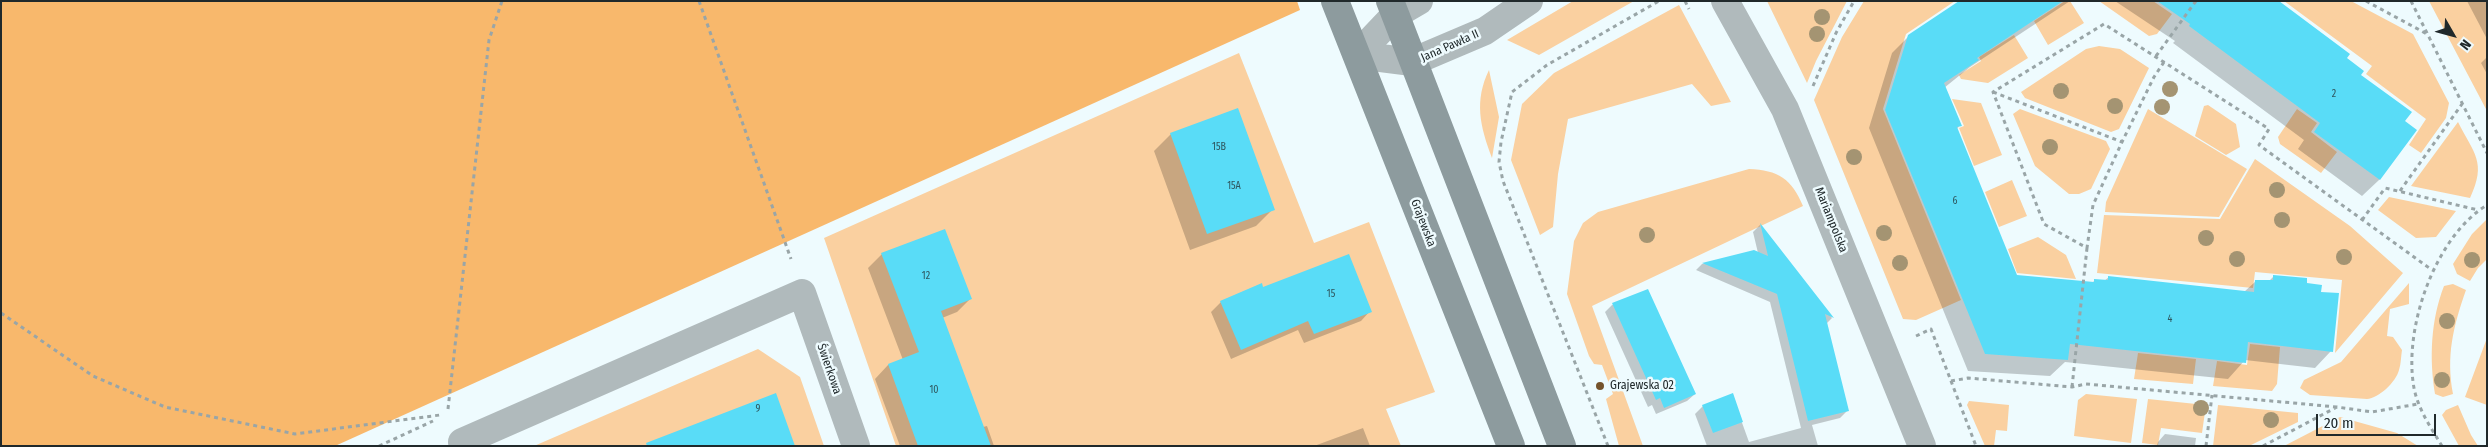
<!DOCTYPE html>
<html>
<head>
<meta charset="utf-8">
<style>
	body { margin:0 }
	#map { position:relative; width:2488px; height:447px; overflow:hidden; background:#eefbfe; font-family:"Fira Sans Condensed",sans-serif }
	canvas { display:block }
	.frame { position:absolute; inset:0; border:2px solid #20292b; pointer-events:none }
	.north { position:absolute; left:2428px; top:10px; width:50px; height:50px; -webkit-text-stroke:4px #eefbfe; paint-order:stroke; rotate:128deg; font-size:14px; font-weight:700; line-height:20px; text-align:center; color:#20292b }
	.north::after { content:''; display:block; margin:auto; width:18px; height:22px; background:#20292b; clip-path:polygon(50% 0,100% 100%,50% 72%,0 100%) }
	.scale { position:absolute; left:2316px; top:414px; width:120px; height:22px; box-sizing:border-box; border:2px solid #20292b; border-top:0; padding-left:6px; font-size:15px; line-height:18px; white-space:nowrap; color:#20292b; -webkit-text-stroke:4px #eefbfe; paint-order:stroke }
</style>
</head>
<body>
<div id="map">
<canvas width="2488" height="447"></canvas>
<div class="frame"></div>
<div class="north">N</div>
<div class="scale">20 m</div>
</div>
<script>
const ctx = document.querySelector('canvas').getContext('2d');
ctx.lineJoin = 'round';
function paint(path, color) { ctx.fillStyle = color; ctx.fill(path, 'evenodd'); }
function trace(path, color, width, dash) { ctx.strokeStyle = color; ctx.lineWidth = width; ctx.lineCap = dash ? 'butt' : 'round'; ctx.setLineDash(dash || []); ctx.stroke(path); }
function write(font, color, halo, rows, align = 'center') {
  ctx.font = font + ' "Fira Sans Condensed",sans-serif'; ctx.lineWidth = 5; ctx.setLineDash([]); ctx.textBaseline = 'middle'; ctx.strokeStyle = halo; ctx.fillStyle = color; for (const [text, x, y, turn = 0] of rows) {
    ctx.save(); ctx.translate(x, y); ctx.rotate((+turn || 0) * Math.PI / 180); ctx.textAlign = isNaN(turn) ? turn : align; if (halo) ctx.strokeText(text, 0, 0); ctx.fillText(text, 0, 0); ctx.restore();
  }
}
const green = new Path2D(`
	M 1573,1 L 1634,1 L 1539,55 L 1507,40 Z
	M 1767,1 L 1847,1 L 1816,61 L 1807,83 Z
	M 1864,1 L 1955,1 L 1906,34 L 1883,109 L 1961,300 L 1916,320 L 1903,319 L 1814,100 L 1842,37 Z
	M 2065,1 L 2070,1 L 2084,23 L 2048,45 L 2034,21 Z
	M 2099,1 L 2153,1 L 2172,14 L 2157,34 L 2149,36 Z
	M 2284,1 L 2351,1 L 2413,34 L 2449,103 L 2446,118 L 2421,153 L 2409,145 L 2426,119 L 2366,74 L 2372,66 Z
	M 2429,1 L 2487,1 L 2487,111 Z
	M 1679,5 L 1731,102 L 1711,106 L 1692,84 L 1568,119 L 1558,174 L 1553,227 L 1540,235 L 1511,160 L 1522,104 L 1554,73 Z
	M 2014,35 L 2028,58 L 1988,83 L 1961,79 L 1959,75 L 1981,61 L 1979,57 Z
	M 2099,46 L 2120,49 L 2149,68 L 2119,129 L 2111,132 L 2025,98 L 2021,92 L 2086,49 Z
	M 1239,53 L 1314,243 L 1369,222 L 1435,392 L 1386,409 L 1401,446 L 896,446 L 824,238 Z
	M 1489,70 L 1499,117 L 1492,158 C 1480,126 1474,101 1489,70 Z
	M 1952,99 L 1981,103 L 2002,155 L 1974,166 L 1959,128 L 1964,126 Z
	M 2208,105 L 2236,124 L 2240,147 L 2226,155 L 2195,136 L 2204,106 Z
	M 2020,109 L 2106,141 L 2110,149 L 2091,189 L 2079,194 L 2069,194 L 2035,166 L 2013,114 Z
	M 2148,109 L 2247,169 L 2219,217 L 2105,212 L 2106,202 Z
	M 2297,109 L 2317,123 L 2311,132 L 2337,152 L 2321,173 L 2280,144 L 2278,137 Z
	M 2458,122 C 2474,154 2487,162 2470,198 L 2411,186 Z
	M 2255,159 L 2350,226 L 2403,273 L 2335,353 L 2342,280 L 2255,272 L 2253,288 L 2097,273 L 2104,215 L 2220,219 Z
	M 1749,169 C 1778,170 1792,179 1803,206 L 1592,306 L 1643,446 L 1619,446 L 1606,399 L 1613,394 L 1602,365 L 1594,364 L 1589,356 L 1567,294 L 1574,241 L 1583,223 L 1598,212 Z
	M 2012,180 L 2027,216 L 1999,227 L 1985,192 Z
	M 2389,197 L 2456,211 L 2436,237 L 2416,238 L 2378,210 Z
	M 2487,219 L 2487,259 L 2478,268 L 2470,281 L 2457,274 L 2453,264 L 2472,234 Z
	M 2038,237 L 2066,255 L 2076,279 L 2017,273 L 2008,249 Z
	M 2409,283 L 2409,304 L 2390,309 L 2387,336 L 2393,337 L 2402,350 C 2401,356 2401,364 2399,370 C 2396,382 2379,398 2367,399 L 2310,395 L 2300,388 L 2304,380 L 2341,362 Z
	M 2453,284 L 2466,290 C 2453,327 2446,356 2453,394 L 2443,397 L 2435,394 C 2429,358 2431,319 2444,286 Z
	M 2487,338 L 2487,405 L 2465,397 Z
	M 2250,344 L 2280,347 L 2277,384 L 2272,391 L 2213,386 L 2217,361 L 2247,365 Z
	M 758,349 L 800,377 L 824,446 L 534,446 Z
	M 2138,353 L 2196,359 L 2193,384 L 2134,379 Z
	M 2086,394 L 2137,399 L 2131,443 L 2074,436 L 2078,400 Z
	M 2148,399 L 2206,405 L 2202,433 L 2161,428 L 2158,445 L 2142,443 Z
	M 1969,401 L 2009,405 L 2007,431 L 1996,430 L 1994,446 L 1985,446 L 1967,405 Z
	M 2218,405 L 2298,413 L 2298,422 L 2249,446 L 2213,446 Z
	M 2458,405 L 2471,435 L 2478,446 L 2459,446 L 2442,415 L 2446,410 Z
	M 2340,417 L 2397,433 L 2418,446 L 2284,446 Z`);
const forest = new Path2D(`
	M 1,1 L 1297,1 L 1300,10 L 335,446 L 1,446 Z`);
const shadow = new Path2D(`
	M 1961,1 L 2070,1 L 1970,67 L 1944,88 L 1960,125 L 1957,129 L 2016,276 L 2092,283 L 2095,280 L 2104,281 L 2109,277 L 2244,292 L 2256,281 L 2269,281 L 2274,276 L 2305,284 L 2320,293 L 2331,351 L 2315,368 L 2245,360 L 2228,379 L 2065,362 L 2050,376 L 1968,371 L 1869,128 L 1892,53 L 1909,36 Z
	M 2115,1 L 2276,1 L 2345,59 L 2404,121 L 2415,130 L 2379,180 L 2362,196 L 2298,149 L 2304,140 L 2173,43 L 2175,41 Z
	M 2467,1 L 2487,1 L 2487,39 Z
	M 2487,57 L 2487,74 L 2481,63 Z
	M 1171,134 L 1273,209 L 1256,226 L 1190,250 L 1154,151 Z
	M 1760,225 L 1832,318 L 1826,324 L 1847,411 L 1840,418 L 1812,425 L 1818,446 L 1707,446 L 1695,414 L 1703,406 L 1732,395 L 1749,442 L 1801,428 L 1770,302 L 1696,270 L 1702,264 L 1754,252 L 1758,253 L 1753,232 Z
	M 882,254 L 970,299 L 957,312 L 942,318 L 983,427 L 987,426 L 994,446 L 900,446 L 875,379 L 888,365 L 903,360 L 868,268 Z
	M 1261,285 L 1263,289 L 1370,311 L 1361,321 L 1304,343 L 1298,330 L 1231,359 L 1211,312 L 1221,302 Z
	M 1648,291 L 1695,394 L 1687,401 L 1656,414 L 1652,405 L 1648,407 L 1605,312 L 1612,305 Z
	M 1363,428 L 1370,446 L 1314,446 Z
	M 2165,434 L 2196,438 L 2195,446 L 2157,446 L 2158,442 Z`);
const building = new Path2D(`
	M 1959,1 L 2063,1 L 1977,58 L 1979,60 L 1944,83 L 1962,126 L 1957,127 L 2017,275 L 2094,282 L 2094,279 L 2108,280 L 2108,276 L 2254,292 L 2255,280 L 2273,280 L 2273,275 L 2307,278 L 2307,283 L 2322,285 L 2321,292 L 2339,293 L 2333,352 L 2248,342 L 2246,363 L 2070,344 L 2068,360 L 1985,354 L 1885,110 L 1908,35 Z
	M 2157,1 L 2279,1 L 2350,54 L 2347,58 L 2364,71 L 2361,75 L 2412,112 L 2405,121 L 2417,130 L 2380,180 L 2314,132 L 2320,123 L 2189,26 L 2190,24 Z
	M 1238,108 L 1275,210 L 1207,234 L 1170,133 Z
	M 1760,223 L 1834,318 L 1825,314 L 1849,411 L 1808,421 L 1777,294 L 1702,263 L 1754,250 L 1768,256 Z
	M 945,229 L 972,299 L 941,311 L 991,446 L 918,446 L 888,364 L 919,352 L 881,253 Z
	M 1349,254 L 1372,312 L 1314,334 L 1308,321 L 1241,350 L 1220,301 L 1262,283 L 1263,287 Z
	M 1648,289 L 1696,394 L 1664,408 L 1660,398 L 1656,400 L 1612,303 Z
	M 776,393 L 795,446 L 647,446 L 646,443 Z
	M 1733,393 L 1743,422 L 1713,433 L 1702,405 Z`);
const path = new Path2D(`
	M 699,1 L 791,259
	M 1685,1 L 1689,9
	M 2366,1 L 2427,34
	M 2411,1 L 2487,153
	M 2156,56 L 2196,1
	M 2164,62 L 2154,77 L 2122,142 L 2093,205 L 2087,248 L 2044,224 L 1993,92 L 2104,24 L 2269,129 L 2259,145 L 2432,270
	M 1813,86 L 1836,33 L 1854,1
	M 1993,92 L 2122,142
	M 2400,191 L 2462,104
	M 2362,220 L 2385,188 L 2478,210
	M 1,313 L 93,376 L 165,407 L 295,434 L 440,415
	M 1916,336 L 1931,329 L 1976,446
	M 1951,381 L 1968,378 L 2072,387 L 2086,384 L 2337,407
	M 2072,387 L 2087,248
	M 448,409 L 489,40 L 502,1
	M 379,446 L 433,421
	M 1608,446 L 1503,181 L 1499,162 L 1501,142 L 1512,92 L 1547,65 L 1659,1
	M 2206,446 L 2212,395
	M 2263,446 L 2337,407 L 2372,412 L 2418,404
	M 2442,446 C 2431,428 2418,409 2414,388 C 2403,328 2435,237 2487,205`);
const minor = new Path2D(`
	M 1725,1 L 1785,109 L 1922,446
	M 463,446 L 462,442 L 802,293 L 856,446`);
const tertiary = new Path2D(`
	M 1357,55 L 1412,62 L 1485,31 L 1529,1
	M 1357,55 L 1395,15 L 1419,1`);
const secondary = new Path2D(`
	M 1335,1 L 1511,446
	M 1390,1 L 1562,446`);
const trees = [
	[1822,17],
	[1817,34],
	[2170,89],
	[2061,91],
	[2115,106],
	[2162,107],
	[2050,147],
	[1854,157],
	[2277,190],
	[2282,220],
	[1884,233],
	[1647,235],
	[2206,238],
	[2344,257],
	[2237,259],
	[2472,260],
	[1900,263],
	[2447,321],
	[2442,380],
	[2201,408],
	[2271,420]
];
const markers = [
	[1600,386,5,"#75532b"]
];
const numberNames = [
	["2",2334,94],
	["15B",1219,147],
	["15A",1234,186],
	["6",1955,201],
	["12",926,276],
	["15",1331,294],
	["4",2170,319],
	["10",934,390],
	["9",758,409]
];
const streetNames = [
	["Jana Pawła II",1450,46,-24],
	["Mariampolska",1831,220,68],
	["Grajewska",1423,223,69],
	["Świerkowa",829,369,71]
];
const poiNames = [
	["Grajewska 02",1610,386]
];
paint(green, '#fad0a0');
paint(forest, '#f8b86c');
paint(shadow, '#0003');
paint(building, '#59dcf7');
trace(path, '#99a5a7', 3, [4, 4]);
trace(minor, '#b0babc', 28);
trace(tertiary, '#b0babc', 28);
trace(secondary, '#8d9b9e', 28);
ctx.fillStyle = '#a49472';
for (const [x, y] of trees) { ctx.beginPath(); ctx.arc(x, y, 8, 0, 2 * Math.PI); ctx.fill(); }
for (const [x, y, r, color] of markers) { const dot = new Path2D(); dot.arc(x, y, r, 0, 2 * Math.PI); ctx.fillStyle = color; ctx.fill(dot); trace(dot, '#eefbfe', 2); }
write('10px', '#2e565e', null, numberNames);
write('12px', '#20292b', '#eefbfe', streetNames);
write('12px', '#20292b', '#eefbfe', poiNames, 'left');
</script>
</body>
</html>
